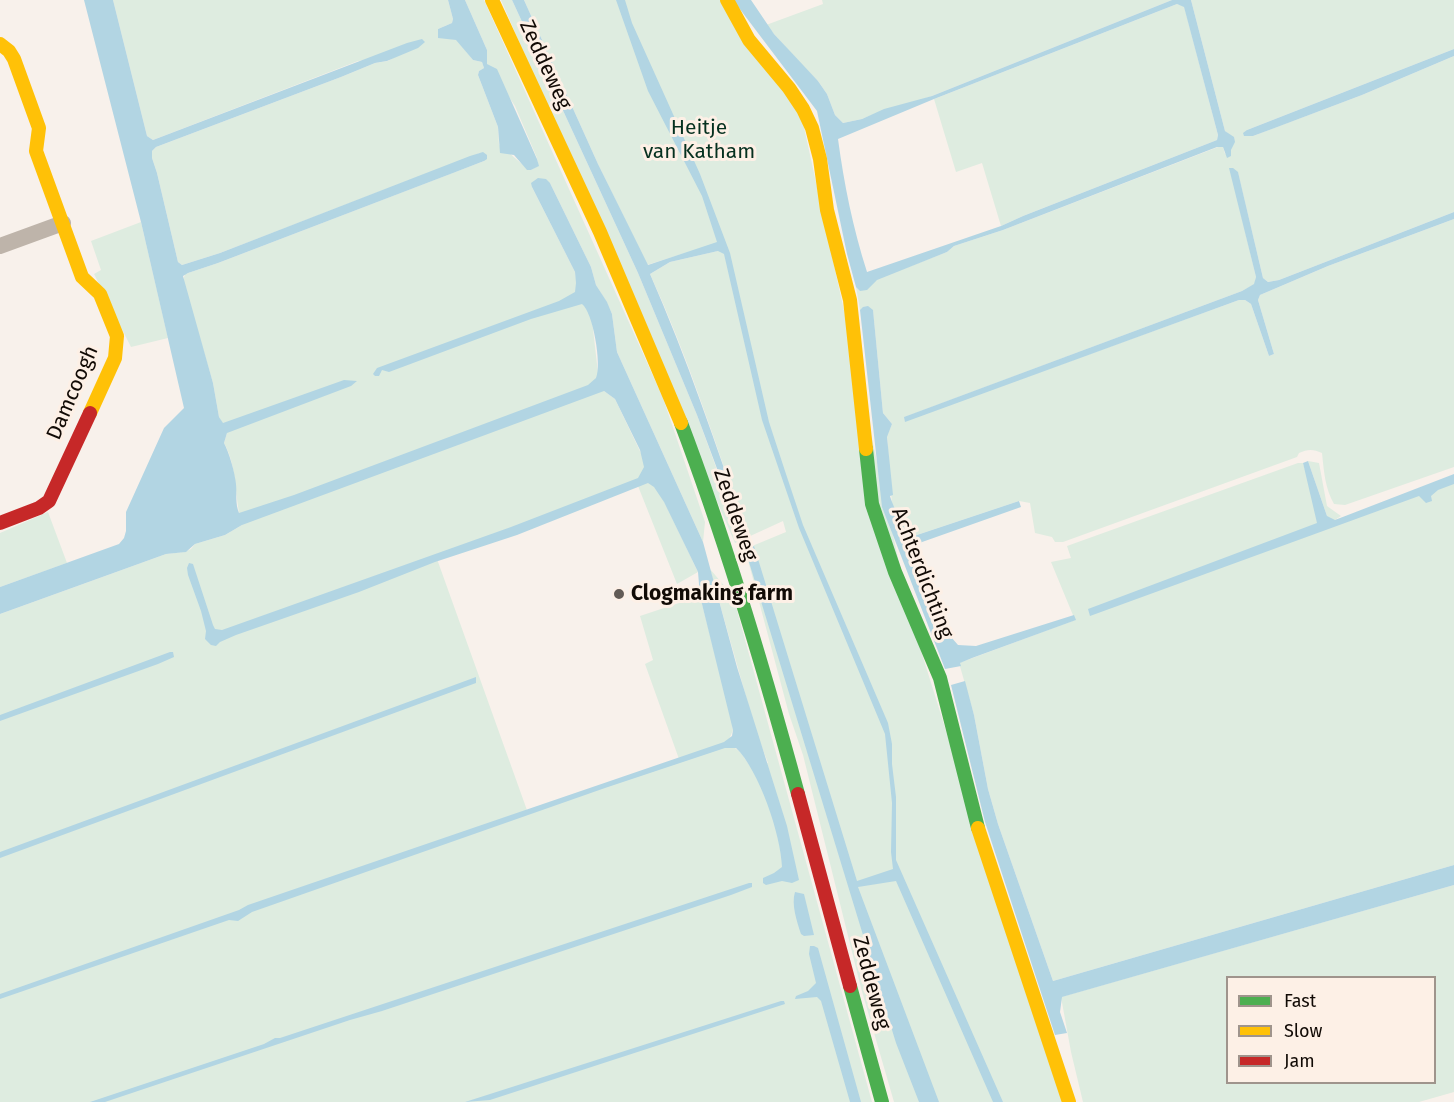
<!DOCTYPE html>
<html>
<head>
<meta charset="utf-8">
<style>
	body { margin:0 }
	#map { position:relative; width:1454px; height:1102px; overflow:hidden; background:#f8f1eb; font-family:"Fira Sans",sans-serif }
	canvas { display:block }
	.legend { position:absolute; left:1226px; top:976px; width:210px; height:108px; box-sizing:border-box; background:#fdf0e6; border:2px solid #9f948c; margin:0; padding:8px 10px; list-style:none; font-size:18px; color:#110a05 }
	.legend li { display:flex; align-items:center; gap:12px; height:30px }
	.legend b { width:30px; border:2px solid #9f948c }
</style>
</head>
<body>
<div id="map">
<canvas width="1454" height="1102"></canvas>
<ul class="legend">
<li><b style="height:8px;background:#4caf50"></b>Fast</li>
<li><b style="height:8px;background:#ffc107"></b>Slow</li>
<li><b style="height:8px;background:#c62828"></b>Jam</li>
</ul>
</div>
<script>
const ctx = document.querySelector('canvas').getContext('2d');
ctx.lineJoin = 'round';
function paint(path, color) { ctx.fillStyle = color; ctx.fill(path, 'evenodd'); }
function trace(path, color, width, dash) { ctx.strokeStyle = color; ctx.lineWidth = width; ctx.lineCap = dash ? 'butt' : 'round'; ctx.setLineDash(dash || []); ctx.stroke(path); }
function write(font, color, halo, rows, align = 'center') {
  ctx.font = font + ' "Fira Sans",sans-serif'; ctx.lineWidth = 6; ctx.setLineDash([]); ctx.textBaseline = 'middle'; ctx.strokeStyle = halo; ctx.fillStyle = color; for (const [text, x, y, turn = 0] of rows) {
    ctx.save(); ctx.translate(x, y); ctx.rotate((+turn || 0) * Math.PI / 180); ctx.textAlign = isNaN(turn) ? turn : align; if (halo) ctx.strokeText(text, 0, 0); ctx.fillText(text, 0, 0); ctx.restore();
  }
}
const green = new Path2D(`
	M 113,0 L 448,0 L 453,19 L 452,23 L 438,29 L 447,38 L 457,40 L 473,60 L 482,62 L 484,68 L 479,71 L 478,75 L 498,127 L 499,145 C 507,150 526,169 531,170 L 538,166 L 537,158 L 515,106 L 487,64 L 487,50 L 465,0 L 484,0 L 663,398 L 705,522 L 703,542 L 617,352 L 612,314 L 607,303 L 596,285 L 591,267 L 550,183 L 532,187 L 575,272 L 579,297 L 588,310 L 592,320 L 598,373 L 604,391 L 615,399 L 698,572 L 677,584 L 638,486 L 437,559 L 528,813 L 679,759 L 645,664 L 653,660 L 640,616 L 700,596 L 731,716 L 733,730 L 728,742 L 741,753 L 750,766 L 768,763 L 756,732 L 710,569 L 733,596 L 872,1102 L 0,1102 L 0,614 L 166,554 L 184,552 L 191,549 L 195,544 L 225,535 L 242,525 C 234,498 238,468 224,443 L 227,433 L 219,417 L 213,383 L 183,281 L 185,274 L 218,263 L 484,161 L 480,153 L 220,253 L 182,265 L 178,262 L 157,173 L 152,158 L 152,151 L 156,147 L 341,77 L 375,63 L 388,61 L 395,57 L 358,61 L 153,140 L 147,136 Z
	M 501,0 L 512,0 L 638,273 L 697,415 L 732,511 L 746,531 C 716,445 688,357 650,274 L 670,262 L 718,251 L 717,243 L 647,265 L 598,164 L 524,0 L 721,0 L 800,109 L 912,622 L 1062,1102 L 894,1102 L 861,988 L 803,755 L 789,714 L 745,549 L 786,532 L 783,521 L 735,543 Z
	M 822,0 L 1172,0 L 932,96 L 891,110 L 884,110 L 862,119 L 843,123 L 835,115 L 827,94 L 818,81 L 798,61 L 766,25 L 823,4 Z
	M 1191,0 L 1454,0 L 1454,49 L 1247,130 L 1253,136 L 1362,95 L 1454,56 L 1454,212 L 1279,280 L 1268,282 L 1263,278 L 1238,173 L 1230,168 L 1256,277 L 1255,284 L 1242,291 L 905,417 L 905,421 L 1239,300 L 1245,300 L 1251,304 L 1269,356 L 1274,354 L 1258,300 L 1260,295 L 1328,266 L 1454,219 L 1454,467 L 1345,505 L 1334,504 C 1325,488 1324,472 1322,453 C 1313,449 1308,449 1299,453 L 1297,457 L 1063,542 L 1055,542 L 1052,537 L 1035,533 L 1030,503 L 1019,501 L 911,537 C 901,529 900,515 892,505 L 887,436 L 892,424 L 883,413 L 873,311 L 860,310 L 856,287 L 947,252 L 954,246 L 1003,230 L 1218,147 L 1223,147 L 1225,154 L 1231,150 L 1232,137 L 1225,131 Z
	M 1177,4 L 1184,6 L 1218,135 L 1217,140 L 1023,216 L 1001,226 L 982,163 L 956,172 L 934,99 Z
	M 141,222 L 168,338 L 131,347 L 94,274 L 101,270 L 91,241 Z
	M 1308,461 L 1319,463 L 1327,506 L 1341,516 L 1335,520 L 1454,480 L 1454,865 L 1053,981 L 998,824 L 988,789 L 974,715 L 959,663 L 1075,620 L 1051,562 L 1071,558 L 1067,546 L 1298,463 L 1303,463 L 1322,525 L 1327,516 Z
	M 48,512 L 67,563 L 0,587 L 0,533 Z
	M 1454,885 L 1454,1092 L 1419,1102 L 1083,1102 L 1071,1052 L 1061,997 ZM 1228,978 L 1434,978 L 1434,1082 L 1228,1082 Z`);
const water = new Path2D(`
	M 84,0 L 113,0 L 147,136 L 153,140 L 407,43 L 422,39 L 425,42 L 418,48 L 387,61 L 375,63 L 341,77 L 156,147 L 152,151 L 152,158 L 157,173 L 178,262 L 182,265 L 220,253 L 470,156 L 483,152 L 487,155 L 487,159 L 484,161 L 453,173 L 218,263 L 188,273 L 183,276 L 213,383 L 219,417 L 223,423 L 344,380 L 357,381 L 351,386 L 227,433 L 224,443 C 229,452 235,473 236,484 C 237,494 235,503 239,513 L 294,495 L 588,385 L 596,378 C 602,365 593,312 582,304 L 531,319 L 389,372 L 382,370 L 379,376 L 375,376 L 373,374 L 377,368 L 559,301 L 575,292 L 576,283 L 575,272 L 532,187 L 531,183 L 538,178 L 546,179 L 550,183 L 591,267 L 596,285 L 607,302 L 612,314 L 617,352 L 703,542 L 737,667 L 787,826 L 799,880 L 792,883 L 782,881 L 766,885 L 763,883 L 763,878 L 774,873 L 782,867 C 781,835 759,770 736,748 L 725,748 L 605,788 L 252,912 L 238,921 L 229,920 L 197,931 L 0,999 L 0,994 L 239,910 L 248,905 L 724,742 L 732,736 L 733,730 L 700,596 L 698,572 L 664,502 L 654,487 L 648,483 L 517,535 L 435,562 L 359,592 L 236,635 L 220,642 L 216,646 L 211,645 L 205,639 L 206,631 L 201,611 L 188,575 L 187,568 L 189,563 L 193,564 L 213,625 L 215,629 L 222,630 L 511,527 L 638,478 L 644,467 L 640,450 L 615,399 L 604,391 L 242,525 L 225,535 L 195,544 L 186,552 L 166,554 L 0,614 L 0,587 L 119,544 L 124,538 L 126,531 L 126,512 L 164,428 L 184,408 L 141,222 Z
	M 448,0 L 465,0 L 487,50 L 487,64 L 497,69 L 537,159 L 539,166 L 531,170 L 527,170 L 514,155 L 500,153 L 498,127 L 478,75 L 479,71 L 484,68 L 482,62 L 473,60 L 456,40 L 438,38 L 438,29 L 452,23 L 453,19 Z
	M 512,0 L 524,0 L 598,164 L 648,265 L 717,242 L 702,196 L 648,91 L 616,0 L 625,0 L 632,23 L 700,174 L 730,253 L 769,422 L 785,471 L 803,525 L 888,723 L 892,744 L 892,764 L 896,797 L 896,860 L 1003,1102 L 993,1102 L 896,881 L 858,887 L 939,1102 L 919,1102 L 896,1043 L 745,549 L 754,546 L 857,881 L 893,869 L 891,852 L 892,803 L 885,734 L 799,528 L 762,420 L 724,254 L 718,251 L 670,262 L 650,274 C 687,358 716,445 746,532 L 741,533 L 697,415 L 638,273 Z
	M 733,0 L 751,0 L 774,34 L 818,81 L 827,94 L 835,115 L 843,123 L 862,119 L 884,109 L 932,96 L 1172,0 L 1191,0 L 1225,131 L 1234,137 L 1235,142 L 1231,150 L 1231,156 L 1227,158 L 1223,147 L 1217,147 L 1003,230 L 954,246 L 947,252 L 877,280 L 867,290 L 860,291 L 856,287 L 847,254 L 817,111 ZM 1177,4 L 1184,7 L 1218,135 L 1217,140 L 1023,216 L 1001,226 L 867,272 C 853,228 844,184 838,139 L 934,99 Z
	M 1454,49 L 1454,56 L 1362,95 L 1272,129 L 1253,136 L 1244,136 L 1243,133 L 1247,130 Z
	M 1229,168 L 1233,168 L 1238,172 L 1263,278 L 1268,282 L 1279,280 L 1454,212 L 1454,219 L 1328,266 L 1260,295 L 1258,300 L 1274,354 L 1269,356 L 1251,304 L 1245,300 L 1239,300 L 905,422 L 904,417 L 1242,291 L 1254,284 L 1256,277 Z
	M 868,306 L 873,310 L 883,413 L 892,424 L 887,437 L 893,495 L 890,496 C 892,504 905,532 911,537 L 1019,501 L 1021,507 L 908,547 C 920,586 931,614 958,645 L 976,646 L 1074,615 L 1076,620 L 972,658 L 960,663 L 961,666 L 945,669 L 882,507 L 860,310 L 863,307 Z
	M 1308,461 L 1327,516 L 1335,520 L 1454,474 L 1454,484 L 1438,490 L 1431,496 L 1432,501 L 1426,503 L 1419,496 L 1090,616 L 1088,609 L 1317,523 L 1303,463 Z
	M 170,652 L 173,652 L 174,657 L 158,664 L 0,721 L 0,715 Z
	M 476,677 L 476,683 L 0,858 L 0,852 Z
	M 965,681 L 974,715 L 988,789 L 998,824 L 1053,981 L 1454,865 L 1454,885 L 1062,997 L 1060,1012 L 1067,1033 L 1055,1035 L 985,822 L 951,685 Z
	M 749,883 L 752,883 L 752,887 L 731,895 L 382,1011 L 350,1020 L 105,1102 L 90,1102 L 264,1044 L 275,1038 L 280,1038 Z
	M 795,892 L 804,894 L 814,935 L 804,936 L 801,934 C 797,922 791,904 795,892 Z
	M 810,946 L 814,946 L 818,948 L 861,1102 L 850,1102 L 821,1001 L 817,997 L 795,999 L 796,996 L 808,991 L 816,983 L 809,954 Z
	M 781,1001 L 784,1001 L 785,1004 L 490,1100 L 465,1102 Z`);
const street = new Path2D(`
	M 0,246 L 63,223`);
const fast = new Path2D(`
	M 681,423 C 727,544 764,669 798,794
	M 866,449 L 872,504 L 895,572 L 940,678 L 978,828
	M 850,986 L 882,1102`);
const slow = new Path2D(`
	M 492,0 L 600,232 L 681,423
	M 727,0 L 749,40 L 789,88 L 803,109 L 812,128 L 820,159 L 827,210 L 850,300 L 866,449
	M 0,44 L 9,51 L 14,59 L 39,128 L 36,151 L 82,277 L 100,294 L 117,336 L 115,358 L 90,413
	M 978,828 L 1069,1102`);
const jam = new Path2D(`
	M 0,523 L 39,508 L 49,501 L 90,413
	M 798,794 L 850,986`);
const markers = [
	[619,594,6,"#625b56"]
];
const streetNames = [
	["Zeddeweg",545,65,65],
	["Damcoogh",73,393,-67],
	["Zeddeweg",735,515,71],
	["Achterdichting",922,573,69],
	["Zeddeweg",871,983,75]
];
const parkNames = [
	["Heitje",699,128],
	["van Katham",699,152]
];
const poiNames = [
	["Clogmaking farm",631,594]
];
paint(green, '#deece0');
paint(water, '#b2d5e3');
trace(street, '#beb4aa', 16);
trace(fast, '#4caf50', 14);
trace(slow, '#ffc107', 14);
trace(jam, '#c62828', 14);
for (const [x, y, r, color] of markers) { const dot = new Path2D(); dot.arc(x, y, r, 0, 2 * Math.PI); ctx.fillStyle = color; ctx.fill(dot); trace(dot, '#fdf0e6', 2); }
write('21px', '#110a05', '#fdf0e6', streetNames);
write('21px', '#063120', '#fdf0e6', parkNames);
write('bold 21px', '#110a05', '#fdf0e6', poiNames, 'left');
</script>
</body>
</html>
